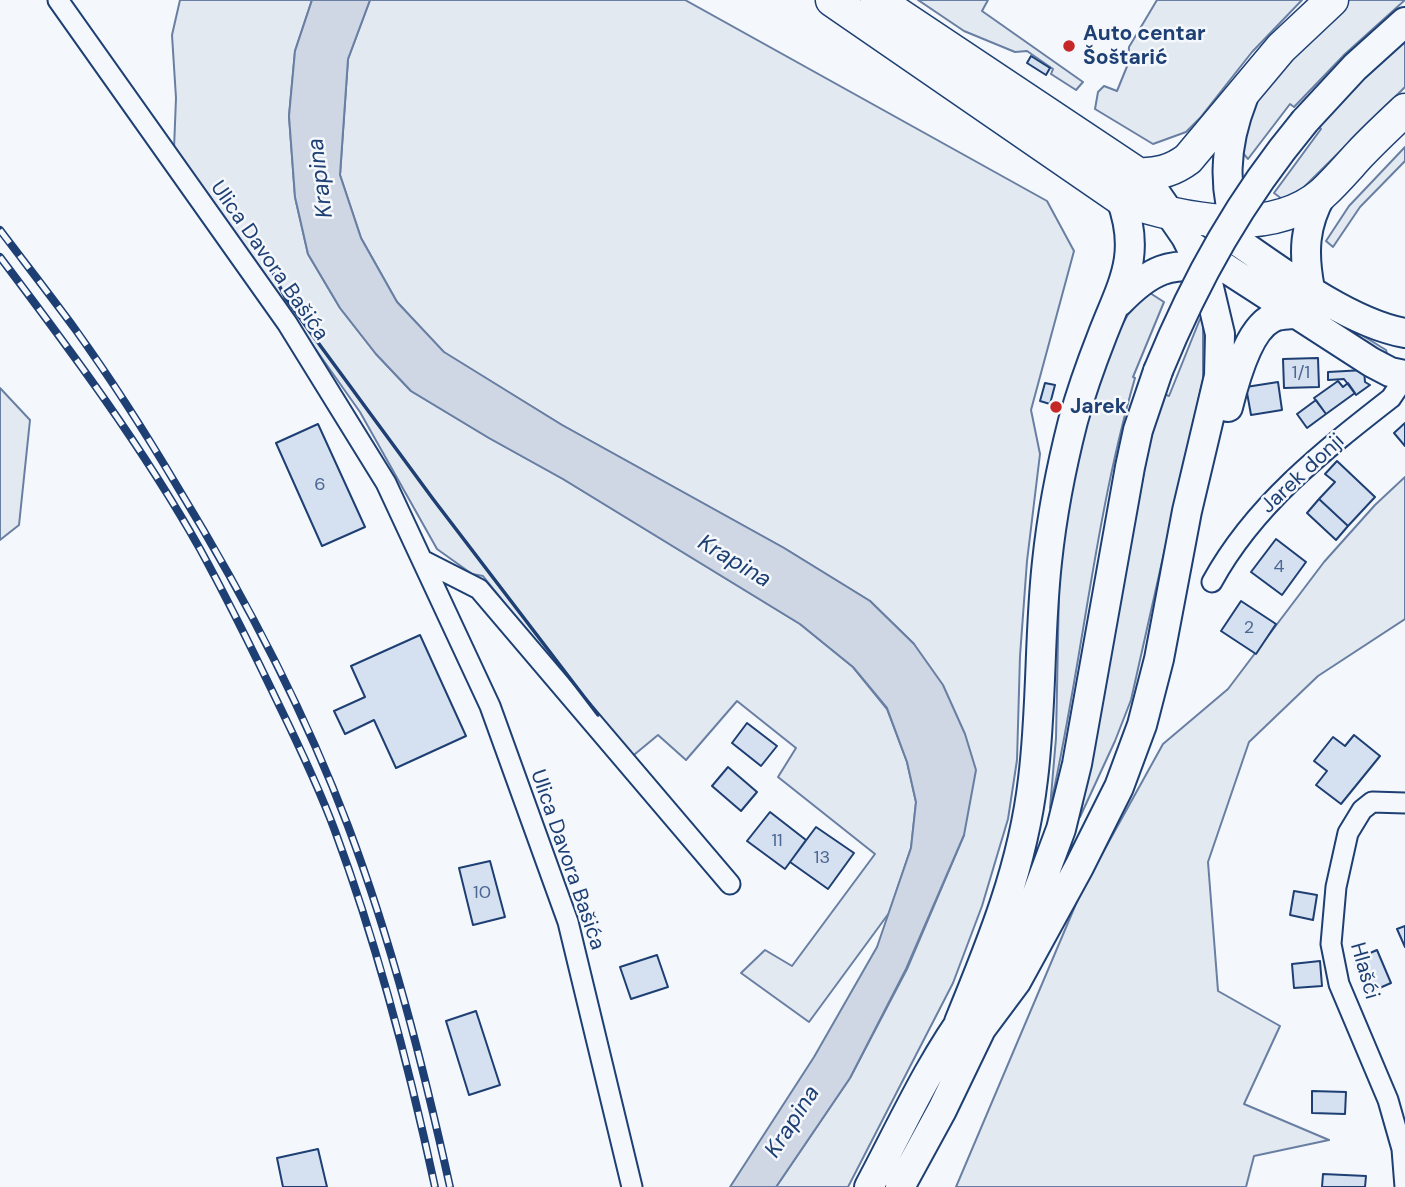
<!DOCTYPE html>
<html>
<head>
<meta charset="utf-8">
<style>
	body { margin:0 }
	canvas { display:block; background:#f4f7fb }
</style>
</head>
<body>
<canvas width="1405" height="1187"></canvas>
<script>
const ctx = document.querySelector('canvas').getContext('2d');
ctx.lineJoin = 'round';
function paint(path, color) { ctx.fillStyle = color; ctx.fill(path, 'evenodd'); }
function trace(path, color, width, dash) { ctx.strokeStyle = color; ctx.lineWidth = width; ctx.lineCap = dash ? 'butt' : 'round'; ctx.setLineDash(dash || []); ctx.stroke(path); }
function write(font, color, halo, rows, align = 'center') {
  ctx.font = font + ' "DM Sans",sans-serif'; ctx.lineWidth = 5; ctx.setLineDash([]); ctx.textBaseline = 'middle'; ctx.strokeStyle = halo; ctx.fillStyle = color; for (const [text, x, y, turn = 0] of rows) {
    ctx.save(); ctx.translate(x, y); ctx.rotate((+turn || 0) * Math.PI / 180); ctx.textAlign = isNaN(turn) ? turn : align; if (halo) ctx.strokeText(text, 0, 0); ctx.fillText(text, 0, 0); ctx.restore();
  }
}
const green = new Path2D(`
	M 180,0 L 312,0 L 295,51 L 289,116 L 295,197 L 308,254 L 340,308 L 376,354 L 411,391 L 489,438 L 563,479 L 800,624 L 853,667 L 887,709 L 907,762 L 916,802 L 911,848 L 889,913 L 809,1022 L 741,973 L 765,950 L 792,966 L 875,854 L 778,777 L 796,748 L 737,701 L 686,760 L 658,735 L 629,759 L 483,576 L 472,574 L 437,549 L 360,412 L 174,149 L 176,98 L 172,35 Z
	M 370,0 L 685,0 L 1047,201 L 1074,251 L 1031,410 L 1040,454 L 1027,561 L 1020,656 L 1017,760 L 1008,819 L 982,906 L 953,983 L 848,1187 L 776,1187 L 850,1078 L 907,969 L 964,835 L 914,644 L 870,601 L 784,548 L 562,425 L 443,352 L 397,302 L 361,238 L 340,175 L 348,59 Z
	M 918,0 L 988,0 L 982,11 L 1083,82 L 1076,90 L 1051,74 L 1053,69 L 1027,51 L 1015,52 L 964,31 Z
	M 1157,0 L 1302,0 L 1252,52 L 1200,118 L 1186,132 L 1153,144 L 1095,109 L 1098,92 L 1104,86 L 1117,91 L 1128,64 L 1129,47 Z
	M 1348,0 L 1405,0 L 1345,54 L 1294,107 L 1290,104 L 1248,159 L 1236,145 L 1248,109 L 1331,14 Z
	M 1405,42 L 1405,87 L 1302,189 L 1282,199 L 1274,193 L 1321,129 L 1318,126 L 1384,58 Z
	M 1405,147 L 1405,161 L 1360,207 L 1333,247 L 1326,241 L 1349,206 Z
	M 1150,293 L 1164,302 L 1133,377 L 1135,378 C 1094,519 1082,666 1050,808 L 1056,738 L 1059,589 L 1063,537 L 1077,456 L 1096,387 L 1115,338 L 1132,307 L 1145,294 Z
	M 1310,303 L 1386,350 L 1388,357 L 1306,309 Z
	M 1200,319 L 1203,322 L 1203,379 L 1131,700 L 1115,741 L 1080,817 L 1149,445 L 1164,394 L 1169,396 Z
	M 0,388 L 30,420 L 19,525 L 0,540 Z
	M 1405,477 L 1405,619 L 1318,676 L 1249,742 L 1208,862 L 1218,991 L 1280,1026 L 1244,1104 L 1329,1140 L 1254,1156 L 1246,1187 L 956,1187 L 1081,892 L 1163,744 L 1228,689 L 1324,562 L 1375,505 Z`);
const water = new Path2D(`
	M 312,0 L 370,0 L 348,59 L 340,175 L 361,238 L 397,302 L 444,352 L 562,425 L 784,548 L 870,601 L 914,644 L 943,685 L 965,734 L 976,770 L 964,835 L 906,969 L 850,1078 L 776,1187 L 730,1187 L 814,1057 L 877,947 L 911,848 L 916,802 L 907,762 L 887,708 L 853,667 L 800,624 L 563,479 L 489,438 L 411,391 L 376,354 L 340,308 L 308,254 L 295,197 L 289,116 L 295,51 Z`);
const building = new Path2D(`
	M 1031,56 L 1050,68 L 1046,75 L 1027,63 Z
	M 1318,358 L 1319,387 L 1284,388 L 1283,359 Z
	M 1364,370 L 1365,382 L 1370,385 L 1356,395 L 1344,379 L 1328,380 L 1328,372 Z
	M 1338,381 L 1343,387 L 1348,383 L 1355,393 L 1326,414 L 1314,398 Z
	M 1278,382 L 1282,410 L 1251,415 L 1246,387 Z
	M 1045,383 L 1055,385 L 1050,404 L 1040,401 Z
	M 1316,400 L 1326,414 L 1307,428 L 1297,414 Z
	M 1405,423 L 1405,446 L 1394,433 Z
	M 318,424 L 365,527 L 322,546 L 276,443 Z
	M 1337,461 L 1375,497 L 1348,526 L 1319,499 L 1335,482 L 1325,474 Z
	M 1319,499 L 1348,526 L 1336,540 L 1307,513 Z
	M 1276,539 L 1306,562 L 1282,595 L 1251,572 Z
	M 1241,601 L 1276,624 L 1256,654 L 1221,631 Z
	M 420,635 L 466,736 L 396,768 L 374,720 L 345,734 L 334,711 L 365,697 L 351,666 Z
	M 747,723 L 777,746 L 761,766 L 732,743 Z
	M 1354,735 L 1380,756 L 1341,804 L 1316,785 L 1327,771 L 1314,761 L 1333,737 L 1345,746 Z
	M 728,767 L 757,792 L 741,811 L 712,786 Z
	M 770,812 L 806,840 L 785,869 L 747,841 Z
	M 816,827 L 854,853 L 828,889 L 790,862 Z
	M 490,861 L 505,917 L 473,925 L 459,868 Z
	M 1294,891 L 1317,895 L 1313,920 L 1290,915 Z
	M 1405,926 L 1405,947 L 1397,929 Z
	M 1377,950 L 1391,983 L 1368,993 L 1354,960 Z
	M 657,955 L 668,987 L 631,999 L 620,967 Z
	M 1320,961 L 1322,986 L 1294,988 L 1292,964 Z
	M 476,1011 L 500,1085 L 469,1095 L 446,1021 Z
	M 1312,1091 L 1346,1092 L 1345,1114 L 1312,1113 Z
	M 318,1149 L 327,1187 L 283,1187 L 277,1158 Z
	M 1323,1174 L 1366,1176 L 1365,1187 L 1322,1187 Z`);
const minor = new Path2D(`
	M 58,0 L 287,323 L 386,483 L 490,706 L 568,922 L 632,1187
	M 422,560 L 479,589 L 730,884
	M 1212,582 C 1254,505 1323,451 1391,398 L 1401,383 L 1402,375
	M 1405,1187 L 1402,1149 L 1388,1100 L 1339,984 L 1331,944 L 1336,887 L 1348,833 L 1362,810 L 1372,802 L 1405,803`);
const secondary = new Path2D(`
	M 1305,121 L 1355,67 L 1405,22
	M 1208,221 C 1262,257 1342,322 1405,333
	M 1240,239 C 1222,190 1224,146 1243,98
	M 1193,247 L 1371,362 L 1390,372 L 1405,375
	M 1310,289 C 1303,253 1304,225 1322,194
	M 1119,302 C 1151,269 1169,262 1216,267
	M 1228,407 C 1234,383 1248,330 1272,318 C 1279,314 1287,315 1294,314
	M 959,1022 C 992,942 1023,866 1033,779 C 1042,707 1039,634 1047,562 C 1052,514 1061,468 1073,421 C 1081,392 1091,364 1102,336 C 1122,284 1142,256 1121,199
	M 981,1029 L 1016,982 L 1079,867 L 1119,787 L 1142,725 L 1159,659 L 1187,511 L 1219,376 L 1220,334 L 1207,279 L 1186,237 L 1146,179
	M 869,1187 C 901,1127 930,1062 971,1007
	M 900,1187 L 942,1110 L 981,1029 L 1006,959 L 1032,907 L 1061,829 L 1077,764 L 1130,467 L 1138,430 L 1158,371`);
const primary = new Path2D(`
	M 832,0 L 1121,199 C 1179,219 1269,239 1322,194 C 1335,182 1347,168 1359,155 C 1374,139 1389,125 1405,110
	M 877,0 L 1138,174 C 1157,175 1172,171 1188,159 L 1281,48 L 1332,0`);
const rail = new Path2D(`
	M 0,230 C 25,263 50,295 75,329 C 111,379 145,432 177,486 C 243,594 303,707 348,826 C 392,943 423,1065 450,1187
	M 0,257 C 71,351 142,446 200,549 C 228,600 254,653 279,705 C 299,746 319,788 335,831 C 378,947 409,1066 435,1187`);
const secondaryBridge = new Path2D(`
	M 1158,371 C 1196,278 1241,198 1305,121`);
const wall = new Path2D(`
	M 273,273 L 286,299 L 433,499 L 598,715`);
const markers = [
	[1069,46,7,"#c62828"],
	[1056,407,7,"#c62828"]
];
const numberNames = [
	["1/1",1301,373],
	["6",320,485],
	["4",1279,567],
	["2",1249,628],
	["11",777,841],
	["13",822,858],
	["10",482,893]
];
const poiNames = [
	["Auto centar",1083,34],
	["Šoštarić",1083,58],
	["Jarek",1070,407]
];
const streetNames = [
	["Ulica Davora Bašića",269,261,55],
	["Jarek donji",1303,474,-43],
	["Ulica Davora Bašića",567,860,71],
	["Hlašći",1364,971,74]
];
const waterNames = [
	["Krapina",321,178,-97],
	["Krapina",734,562,31],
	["Krapina",793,1122,-57]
];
paint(green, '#e3e9f0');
trace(green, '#687fa3', 2);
paint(water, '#cfd7e4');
trace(water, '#687fa3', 2);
paint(building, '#d5e0f0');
trace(building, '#1d3f73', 2);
trace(minor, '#1d3f73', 23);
trace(secondary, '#1d3f73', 32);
trace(primary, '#1d3f73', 35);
trace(minor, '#f4f7fb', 19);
trace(secondary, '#f4f7fb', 28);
trace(primary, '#f4f7fb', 32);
trace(rail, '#1d3f73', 8);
trace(rail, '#f4f7fb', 5, [16]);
trace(secondaryBridge, '#1d3f73', 32, []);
trace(secondaryBridge, '#f4f7fb', 28);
trace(wall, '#1d3f73', 3.5);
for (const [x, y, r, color] of markers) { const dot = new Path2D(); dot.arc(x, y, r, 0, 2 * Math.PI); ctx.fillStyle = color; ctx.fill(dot); trace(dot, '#f4f7fb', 2.5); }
write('18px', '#4b6792', null, numberNames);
write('bold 21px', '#1d3f73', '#f4f7fb', poiNames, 'left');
write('21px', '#1d3f73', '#f4f7fb', streetNames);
write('italic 23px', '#1d3f73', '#f4f7fb', waterNames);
</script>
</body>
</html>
